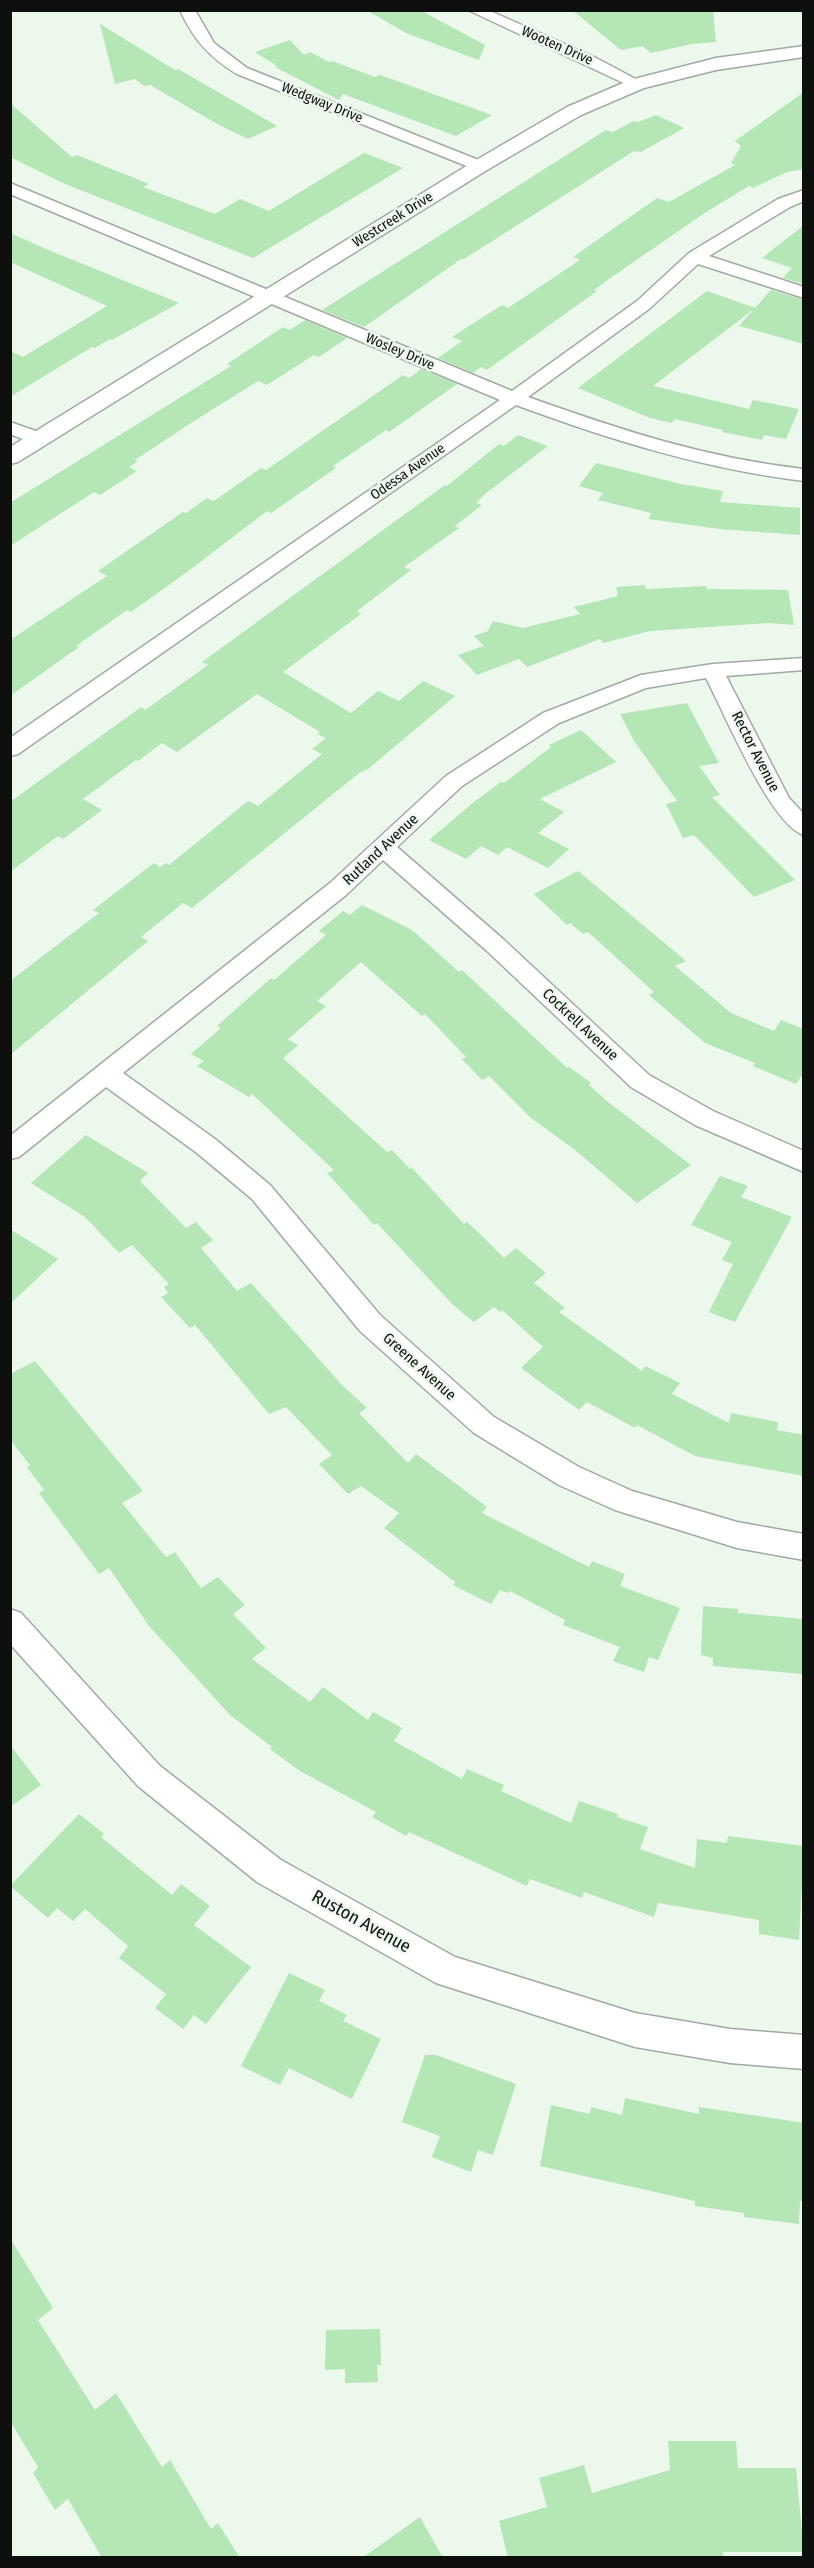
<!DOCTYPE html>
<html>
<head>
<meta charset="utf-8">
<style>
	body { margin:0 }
	#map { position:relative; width:814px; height:2568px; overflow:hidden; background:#ecf8ec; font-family:"Fira Sans Condensed",sans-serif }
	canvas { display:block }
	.frame { position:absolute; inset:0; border:12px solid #0d100d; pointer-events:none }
</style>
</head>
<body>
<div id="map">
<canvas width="814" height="2568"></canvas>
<div class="frame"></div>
</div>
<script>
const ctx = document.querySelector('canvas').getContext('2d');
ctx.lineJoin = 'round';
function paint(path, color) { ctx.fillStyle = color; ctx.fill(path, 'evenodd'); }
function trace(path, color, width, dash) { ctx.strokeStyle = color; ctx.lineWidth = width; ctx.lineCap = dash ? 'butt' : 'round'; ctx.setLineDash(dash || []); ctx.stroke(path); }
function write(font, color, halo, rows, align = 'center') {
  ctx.font = font + ' "Fira Sans Condensed",sans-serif'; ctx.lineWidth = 5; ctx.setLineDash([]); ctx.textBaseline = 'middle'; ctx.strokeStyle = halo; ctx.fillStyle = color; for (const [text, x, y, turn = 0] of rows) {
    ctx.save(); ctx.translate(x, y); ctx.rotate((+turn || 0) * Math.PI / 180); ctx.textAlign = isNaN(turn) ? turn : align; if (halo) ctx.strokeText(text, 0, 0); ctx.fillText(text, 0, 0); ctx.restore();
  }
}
const building = new Path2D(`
	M 366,10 L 420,10 L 485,45 L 479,60 L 408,34 Z
	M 572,10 L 713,10 L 716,42 L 692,44 L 651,53 L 642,46 L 621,50 Z
	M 100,24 L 175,70 L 178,69 L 277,126 L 248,139 L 219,125 L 150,85 L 144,86 L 135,79 L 115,84 Z
	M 290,40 L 304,55 L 310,52 L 329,62 L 332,61 L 375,77 L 380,75 L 492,115 L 456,136 L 343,94 L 339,100 L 275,67 L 277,66 L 255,52 Z
	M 804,92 L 804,169 L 787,172 L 753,188 L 749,186 L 706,212 L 609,279 L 594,290 L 597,291 L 487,370 L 481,367 L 473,373 L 438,358 L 462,341 L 452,337 L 502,305 L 508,308 L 580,260 L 573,257 L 657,198 L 669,202 L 735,165 L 731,163 L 741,146 L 735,141 Z
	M 10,103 L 72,157 L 77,155 L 149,184 L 143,187 L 215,214 L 240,199 L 269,211 L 364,153 L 403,168 L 253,258 L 65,184 L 10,157 Z
	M 656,115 L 684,128 L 641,152 L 634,151 L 464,259 L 461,259 L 364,327 L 322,310 L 606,130 L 613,132 L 634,121 L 638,122 Z
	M 804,225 L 804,284 L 783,278 L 792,268 L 762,258 Z
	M 10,233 L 46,249 L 179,303 L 112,340 L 110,339 L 95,348 L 92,347 L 10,397 L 10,351 L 23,357 L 107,306 L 10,262 Z
	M 771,290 L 804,300 L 804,344 L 739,326 L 754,309 L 653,386 L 749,409 L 753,400 L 799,409 L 786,439 L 764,435 L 762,440 L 722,432 L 723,430 L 675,419 L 672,423 L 650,418 L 578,388 L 707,291 L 755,308 Z
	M 305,320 L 347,338 L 319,357 L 314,355 L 267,385 L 258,381 L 191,423 L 135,460 L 138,461 L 129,467 L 137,471 L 100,495 L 94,492 L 10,546 L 10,503 L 231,366 L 227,364 L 283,327 L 290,330 Z
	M 421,369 L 457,384 L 409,418 L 389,432 L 386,430 L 333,466 L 336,468 L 271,513 L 267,511 L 187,572 L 131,612 L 127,610 L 76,646 L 79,647 L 10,696 L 10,640 L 107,576 L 98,571 L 183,512 L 186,513 L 207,498 L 214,501 L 261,468 L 266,470 L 403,375 L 409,378 Z
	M 518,435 L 548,446 L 485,494 L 476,503 L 482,505 L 455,526 L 459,528 L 404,567 L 411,570 L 357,611 L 361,614 L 283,672 L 351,713 L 378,691 L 399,701 L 423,681 L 455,696 L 368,769 L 359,773 L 192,908 L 183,903 L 141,937 L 148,941 L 10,1055 L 10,981 L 99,913 L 93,910 L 154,863 L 160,867 L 166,863 L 169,865 L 248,801 L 258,806 L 322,754 L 312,749 L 326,738 L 317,734 L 320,732 L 257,694 L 177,752 L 162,743 L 138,761 L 136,760 L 83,799 L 102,810 L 63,839 L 58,836 L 10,872 L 10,802 L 141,707 L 145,710 L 208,665 L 202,662 L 445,485 L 447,486 L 499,444 L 504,446 Z
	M 596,463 L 681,484 L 723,491 L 720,502 L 800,508 L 800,535 L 719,529 L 649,519 L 651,513 L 598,500 L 603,493 L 579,486 Z
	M 645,585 L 646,589 L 706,586 L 707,589 L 788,590 L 794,625 L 768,623 L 650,631 L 603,643 L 600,639 L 527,667 L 519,659 L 477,675 L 458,655 L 484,646 L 474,636 L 488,631 L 493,621 L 523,628 L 580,614 L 574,607 L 618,596 L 616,587 Z
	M 687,703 L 719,763 L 699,766 L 720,795 L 712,797 L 795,880 L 754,897 L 694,835 L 683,838 L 666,804 L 677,801 L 634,741 L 620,714 Z
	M 581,730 L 616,762 L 540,799 L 564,812 L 538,833 L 569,849 L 548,868 L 507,847 L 498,855 L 481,846 L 466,859 L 429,840 L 474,802 L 501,782 L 504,783 L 551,747 L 549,745 Z
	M 578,871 L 686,961 L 675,966 L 731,1013 L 774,1031 L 781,1020 L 804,1029 L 804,1072 L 796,1084 L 753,1066 L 755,1063 L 705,1043 L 649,995 L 654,992 L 588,932 L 583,934 L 570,923 L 567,925 L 534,894 Z
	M 362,905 L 412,930 L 459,972 L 462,970 L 567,1068 L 569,1067 L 591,1083 L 589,1085 L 608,1102 L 691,1165 L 637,1203 L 574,1149 L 531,1118 L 489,1076 L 482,1080 L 462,1059 L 466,1057 L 425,1014 L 422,1016 L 361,962 L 317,1001 L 326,1006 L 288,1039 L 298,1045 L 283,1058 L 387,1152 L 392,1150 L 410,1169 L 412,1168 L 464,1224 L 467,1222 L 477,1231 L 504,1258 L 516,1248 L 546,1273 L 534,1283 L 565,1308 L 559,1312 L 642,1371 L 645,1366 L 680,1383 L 672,1394 L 729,1423 L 731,1413 L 778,1422 L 777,1430 L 804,1435 L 804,1476 L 695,1456 L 637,1425 L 635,1428 L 587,1402 L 579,1410 L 521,1368 L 543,1347 L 502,1310 L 500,1312 L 494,1307 L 474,1322 L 453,1305 L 377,1223 L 374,1225 L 327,1173 L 334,1170 L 252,1094 L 249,1097 L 197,1066 L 204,1061 L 191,1054 L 221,1028 L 217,1026 L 271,978 L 274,980 L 326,935 L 319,931 L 343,911 L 350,915 Z
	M 86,1135 L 148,1173 L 140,1181 L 186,1228 L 196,1222 L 213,1240 L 201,1248 L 237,1291 L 251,1283 L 343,1386 L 367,1408 L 359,1413 L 408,1463 L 416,1454 L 487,1507 L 482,1513 L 589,1567 L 592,1561 L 625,1574 L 620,1586 L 680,1608 L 658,1660 L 649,1657 L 644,1672 L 613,1661 L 620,1647 L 563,1625 L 565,1620 L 510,1591 L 508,1593 L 500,1590 L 491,1604 L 453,1585 L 455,1582 L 384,1528 L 399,1513 L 361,1486 L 348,1494 L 319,1464 L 332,1455 L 286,1407 L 269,1414 L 195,1325 L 190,1328 L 161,1297 L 168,1293 L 164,1287 L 169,1284 L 132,1245 L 119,1253 L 85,1217 L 31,1183 Z
	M 720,1176 L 748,1186 L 741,1197 L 792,1217 L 735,1322 L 709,1312 L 733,1264 L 722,1260 L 732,1242 L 691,1225 Z
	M 10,1229 L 58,1259 L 10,1304 Z
	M 35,1361 L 143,1491 L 122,1503 L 166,1557 L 175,1552 L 201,1588 L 218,1577 L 245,1605 L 233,1614 L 266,1648 L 252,1659 L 310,1702 L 323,1687 L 368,1720 L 373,1712 L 402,1728 L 394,1741 L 462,1779 L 467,1769 L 504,1785 L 501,1791 L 571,1823 L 579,1801 L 618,1814 L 617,1817 L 648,1827 L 640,1849 L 695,1868 L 697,1839 L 727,1843 L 728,1836 L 804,1846 L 799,1940 L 759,1934 L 759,1920 L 658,1903 L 654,1917 L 584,1892 L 582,1898 L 530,1879 L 527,1886 L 409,1832 L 406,1836 L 372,1817 L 376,1812 L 300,1771 L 270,1749 L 272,1747 L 230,1715 L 149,1626 L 109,1568 L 99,1574 L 39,1493 L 44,1490 L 27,1467 L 30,1465 L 10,1440 L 10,1374 Z
	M 703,1606 L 738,1609 L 738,1613 L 803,1619 L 803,1674 L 713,1666 L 713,1658 L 701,1655 Z
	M 10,1745 L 41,1785 L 10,1807 Z
	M 79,1814 L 104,1834 L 101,1837 L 172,1895 L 181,1884 L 210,1906 L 194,1925 L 251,1967 L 206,2024 L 194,2015 L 183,2029 L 155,2008 L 166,1994 L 119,1958 L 128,1946 L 85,1909 L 73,1921 L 57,1908 L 48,1918 L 10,1886 Z
	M 289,1973 L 325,1990 L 319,2001 L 347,2015 L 343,2021 L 381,2039 L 352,2099 L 289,2068 L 280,2085 L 241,2066 Z
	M 425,2055 L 436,2055 L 516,2084 L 493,2155 L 478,2150 L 471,2172 L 432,2157 L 440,2136 L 402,2122 Z
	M 625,2098 L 699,2114 L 699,2107 L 804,2123 L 804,2201 L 800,2201 L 799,2224 L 744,2217 L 744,2213 L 695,2206 L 695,2201 L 540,2166 L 551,2105 L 590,2114 L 591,2107 L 622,2115 Z
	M 10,2238 L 53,2308 L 38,2320 L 95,2410 L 116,2393 L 162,2467 L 170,2460 L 211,2529 L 218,2523 L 240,2558 L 102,2558 L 68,2499 L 55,2510 L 33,2473 L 38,2467 L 10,2421 Z
	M 380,2329 L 381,2365 L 377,2365 L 378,2382 L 345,2383 L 345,2369 L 325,2370 L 326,2330 Z
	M 668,2441 L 736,2441 L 738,2468 L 796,2468 L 804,2552 L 723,2552 L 723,2558 L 508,2558 L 499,2521 L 547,2507 L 539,2478 L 584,2465 L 592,2493 L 670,2470 Z
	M 420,2517 L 443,2558 L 362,2558 Z`);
const street = new Path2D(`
	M 180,10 L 195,10 L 214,43 L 247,68 L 486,163 L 488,166 L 480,171 L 474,169 L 237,74 C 210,58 193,39 180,10 Z
	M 468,10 L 488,10 L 596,58 L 645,84 L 642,87 L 632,87 Z
	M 10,183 L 512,391 L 637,301 L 689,253 L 778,199 L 804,190 L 804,201 L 790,207 L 709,256 L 804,287 L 804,298 L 698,264 L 649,309 L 528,397 C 621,430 705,458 804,469 L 804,481 C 704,469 611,440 516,405 L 18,754 L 10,756 L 10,738 L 500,400 L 10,194 Z
	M 10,422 L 47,435 L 49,439 L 47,443 L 33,443 L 10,434 Z
	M 804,658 L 804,670 L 726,676 L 789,798 L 804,814 L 804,835 C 771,826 723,710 706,678 L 646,688 L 559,723 L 462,786 L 397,847 L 503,939 L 649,1075 L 713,1111 L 804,1151 L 804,1172 L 695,1125 L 631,1087 L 487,951 L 383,860 L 346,895 L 123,1073 L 215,1139 L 270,1185 L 380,1315 L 494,1417 L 579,1467 L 632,1491 L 737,1522 L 804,1534 L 804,1560 L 737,1548 L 615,1510 L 559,1485 L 474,1433 L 360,1331 L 252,1199 L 197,1153 L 106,1087 L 19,1157 L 10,1159 L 10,1136 L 330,883 L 446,776 L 543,713 L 641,675 L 713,664 Z
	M 10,1609 L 21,1613 L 160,1766 L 281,1860 L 455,1957 L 635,2013 L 730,2029 L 804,2035 L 804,2069 L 730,2063 L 635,2047 L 436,1983 L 257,1882 L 138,1786 L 10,1644 Z`);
const secondary = new Path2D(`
	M 804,46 L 804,57 L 716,70 L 644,88 L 581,115 L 487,170 L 18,462 L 10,464 L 10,447 L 473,162 L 567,107 L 630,80 L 716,58 Z`);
const farStreetnames = [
	["Wooten Drive",557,46,24],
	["Wedgway Drive",322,103,22],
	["Westcreek Drive",393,220,-32],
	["Wosley Drive",400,352,23],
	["Odessa Avenue",408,472,-35]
];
const streetNames = [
	["Rector Avenue",755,752,63],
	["Rutland Avenue",381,850,-43],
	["Cockrell Avenue",580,1025,43],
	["Greene Avenue",419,1367,42]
];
const nearStreetnames = [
	["Ruston Avenue",361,1922,29]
];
paint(building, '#b4e6b6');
trace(street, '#a0aba0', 3);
trace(secondary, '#a0aba0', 3);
paint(street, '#fff');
paint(secondary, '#fff');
write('14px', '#0d100d', '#ecf8ec', farStreetnames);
write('15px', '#0d100d', '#ecf8ec', streetNames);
write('18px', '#0d100d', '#ecf8ec', nearStreetnames);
</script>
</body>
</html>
